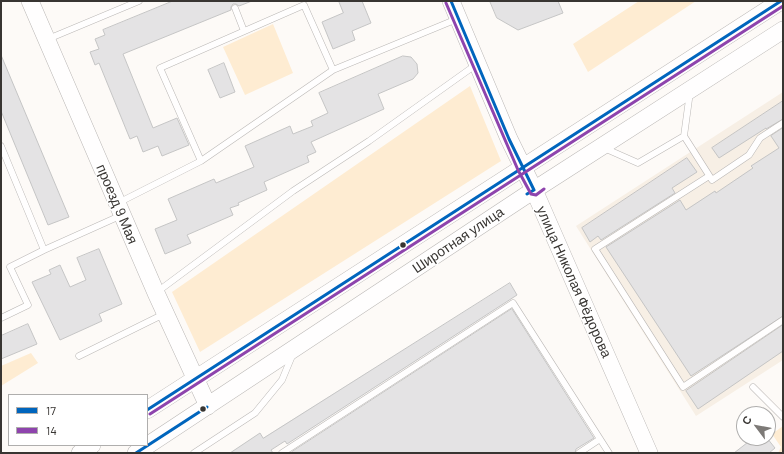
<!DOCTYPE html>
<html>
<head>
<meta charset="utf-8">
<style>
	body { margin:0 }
	#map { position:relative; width:784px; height:454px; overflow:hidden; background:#fdfaf7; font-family:Barlow,sans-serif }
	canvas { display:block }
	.frame { position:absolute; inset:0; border:2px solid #383532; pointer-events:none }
	.legend { position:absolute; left:8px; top:394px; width:140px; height:52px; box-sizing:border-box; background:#fff; border:1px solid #afaead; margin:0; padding:5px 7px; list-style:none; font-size:12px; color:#383532 }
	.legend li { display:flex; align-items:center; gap:8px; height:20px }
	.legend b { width:20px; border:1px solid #afaead }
	.north { position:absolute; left:736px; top:406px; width:40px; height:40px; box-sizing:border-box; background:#fff; border:1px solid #afaead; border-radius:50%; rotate:302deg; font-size:11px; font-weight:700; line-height:16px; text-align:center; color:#383532 }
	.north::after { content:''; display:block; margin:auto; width:14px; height:18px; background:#7d7a77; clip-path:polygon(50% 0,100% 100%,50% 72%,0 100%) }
</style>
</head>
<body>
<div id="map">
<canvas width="784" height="454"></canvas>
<div class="frame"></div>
<ul class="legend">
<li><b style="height:5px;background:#0065bd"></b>17</li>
<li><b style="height:5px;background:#8e44ad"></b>14</li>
</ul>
<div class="north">С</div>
</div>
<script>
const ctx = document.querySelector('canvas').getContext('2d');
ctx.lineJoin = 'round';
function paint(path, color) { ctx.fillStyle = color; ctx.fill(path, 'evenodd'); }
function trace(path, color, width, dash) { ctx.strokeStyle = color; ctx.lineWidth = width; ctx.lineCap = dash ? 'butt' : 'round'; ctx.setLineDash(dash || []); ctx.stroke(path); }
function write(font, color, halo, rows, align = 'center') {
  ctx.font = font + ' Barlow,sans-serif'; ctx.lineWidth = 3; ctx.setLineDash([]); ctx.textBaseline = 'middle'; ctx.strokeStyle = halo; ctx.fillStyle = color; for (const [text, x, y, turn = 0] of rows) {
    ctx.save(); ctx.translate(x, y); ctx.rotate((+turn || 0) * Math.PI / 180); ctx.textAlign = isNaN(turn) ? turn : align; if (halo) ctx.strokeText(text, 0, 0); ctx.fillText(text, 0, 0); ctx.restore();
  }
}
const built = new Path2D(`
	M 783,92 L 783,360 L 696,416 L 576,226 Z`);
const green = new Path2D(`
	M 639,1 L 696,1 L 588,72 L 573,44 Z
	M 273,24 L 293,73 L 245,95 L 223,47 Z
	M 470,86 L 501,161 L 200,352 L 172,292 Z
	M 31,353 L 38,363 L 1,386 L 1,366 Z
	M 783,426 L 783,453 L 778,453 L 781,447 L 772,434 Z`);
const building = new Path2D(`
	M 173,1 L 252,1 L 239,6 L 236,4 L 233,4 L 231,7 L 231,10 L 123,54 L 153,128 L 177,118 L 189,145 L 162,156 L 158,146 L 143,152 L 137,136 L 130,139 L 99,63 L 95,65 L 90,52 L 99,49 L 95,39 L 105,35 L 103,30 Z
	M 339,1 L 362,1 L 371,23 L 352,31 L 355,40 L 333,49 L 322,22 L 343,13 Z
	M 490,1 L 558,1 L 563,13 L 518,30 L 497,18 Z
	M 1,55 L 69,217 L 48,225 L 1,111 Z
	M 403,56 L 411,57 L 417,64 L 418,73 L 413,79 L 378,94 L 384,109 L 311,142 L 316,152 L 307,156 L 309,162 L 264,182 L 267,190 L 238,203 L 239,205 L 230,208 L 233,215 L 187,235 L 191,243 L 165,254 L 155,229 L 177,220 L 168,199 L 214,179 L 216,183 L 254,167 L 245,146 L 290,126 L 293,134 L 313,126 L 311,121 L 328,113 L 319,93 Z
	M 224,63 L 235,92 L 220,98 L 208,70 Z
	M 783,101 L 783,119 L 766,129 L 766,128 L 719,158 L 712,148 Z
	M 783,128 L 783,316 L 691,376 L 606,247 L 680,200 L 686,210 L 715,191 L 716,193 L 753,168 L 751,166 L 779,148 L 771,136 Z
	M 687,158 L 697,172 L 672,188 L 675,193 L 601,240 L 598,236 L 590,242 L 582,228 Z
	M 99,249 L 122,304 L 99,314 L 102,321 L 60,340 L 32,282 L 51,274 L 49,270 L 60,265 L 70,287 L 86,280 L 77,258 Z
	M 510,283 L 517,295 L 287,444 L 285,441 L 271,450 L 273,453 L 230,453 L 260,433 L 263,438 Z
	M 512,309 L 594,438 L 576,449 L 575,453 L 293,453 L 292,452 Z
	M 28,324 L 37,344 L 1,359 L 1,336 Z
	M 783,325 L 783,351 L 698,409 L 686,391 Z
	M 762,438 L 767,438 L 775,448 L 769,453 L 734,453 L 752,439 L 756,444 Z`);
const lane = new Path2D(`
	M 235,8 L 244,31
	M 48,39 L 139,1
	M 684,136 L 712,180 L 749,155 L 760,138 L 783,123
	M 1,146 L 44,250 L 122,215
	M 604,148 L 638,163 L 684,136 L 690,92
	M 201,161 L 160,68 L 304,5 L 333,70
	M 709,176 L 595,249 L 683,387 L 783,320
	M 118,203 L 201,161 L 333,70 L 457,19
	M 157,292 L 293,191 L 369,141 L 477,64
	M 1,318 L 28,305 L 10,267 L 44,250
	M 79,356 L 164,314
	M 753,387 L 783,417
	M 194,453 L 255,413 L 282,380 L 292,356
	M 282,453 L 513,303 L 609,453
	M 579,453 L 600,439`);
const secondary = new Path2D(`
	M 30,1 L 156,293 L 208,406
	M 451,1 L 509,139 L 534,190 L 649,453
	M 147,410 L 781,1
	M 80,453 L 92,445
	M 136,453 L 534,190 L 783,30`);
const bus1 = new Path2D(`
	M 451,1 L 509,139 L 534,190 L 527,194
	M 147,410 L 781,1
	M 136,453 L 207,407`);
const bus2 = new Path2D(`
	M 446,3 L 518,170 L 531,194 L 536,195 L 544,189
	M 150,414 L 783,6`);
const markers = [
	[403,245,3.5,"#383532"],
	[203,409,3.5,"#383532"]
];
const streetNames = [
	["проезд 9 Мая",117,204,67],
	["Широтная улица",458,240,-34],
	["улица Николая Фёдорова",574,282,66]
];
paint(built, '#f7efe5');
paint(green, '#feecd2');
paint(building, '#e4e3e4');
trace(building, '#c5c5c5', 1);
trace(lane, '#bab7b5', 7);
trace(secondary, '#bab7b5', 18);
trace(lane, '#fffefe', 6);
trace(secondary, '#fffefe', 17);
trace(bus1, '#0065bd', 3);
trace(bus2, '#8e44ad', 3);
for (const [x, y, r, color] of markers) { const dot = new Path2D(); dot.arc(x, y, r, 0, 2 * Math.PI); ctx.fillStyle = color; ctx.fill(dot); trace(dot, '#fff', 1.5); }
write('14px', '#383532', '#fff', streetNames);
</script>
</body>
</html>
